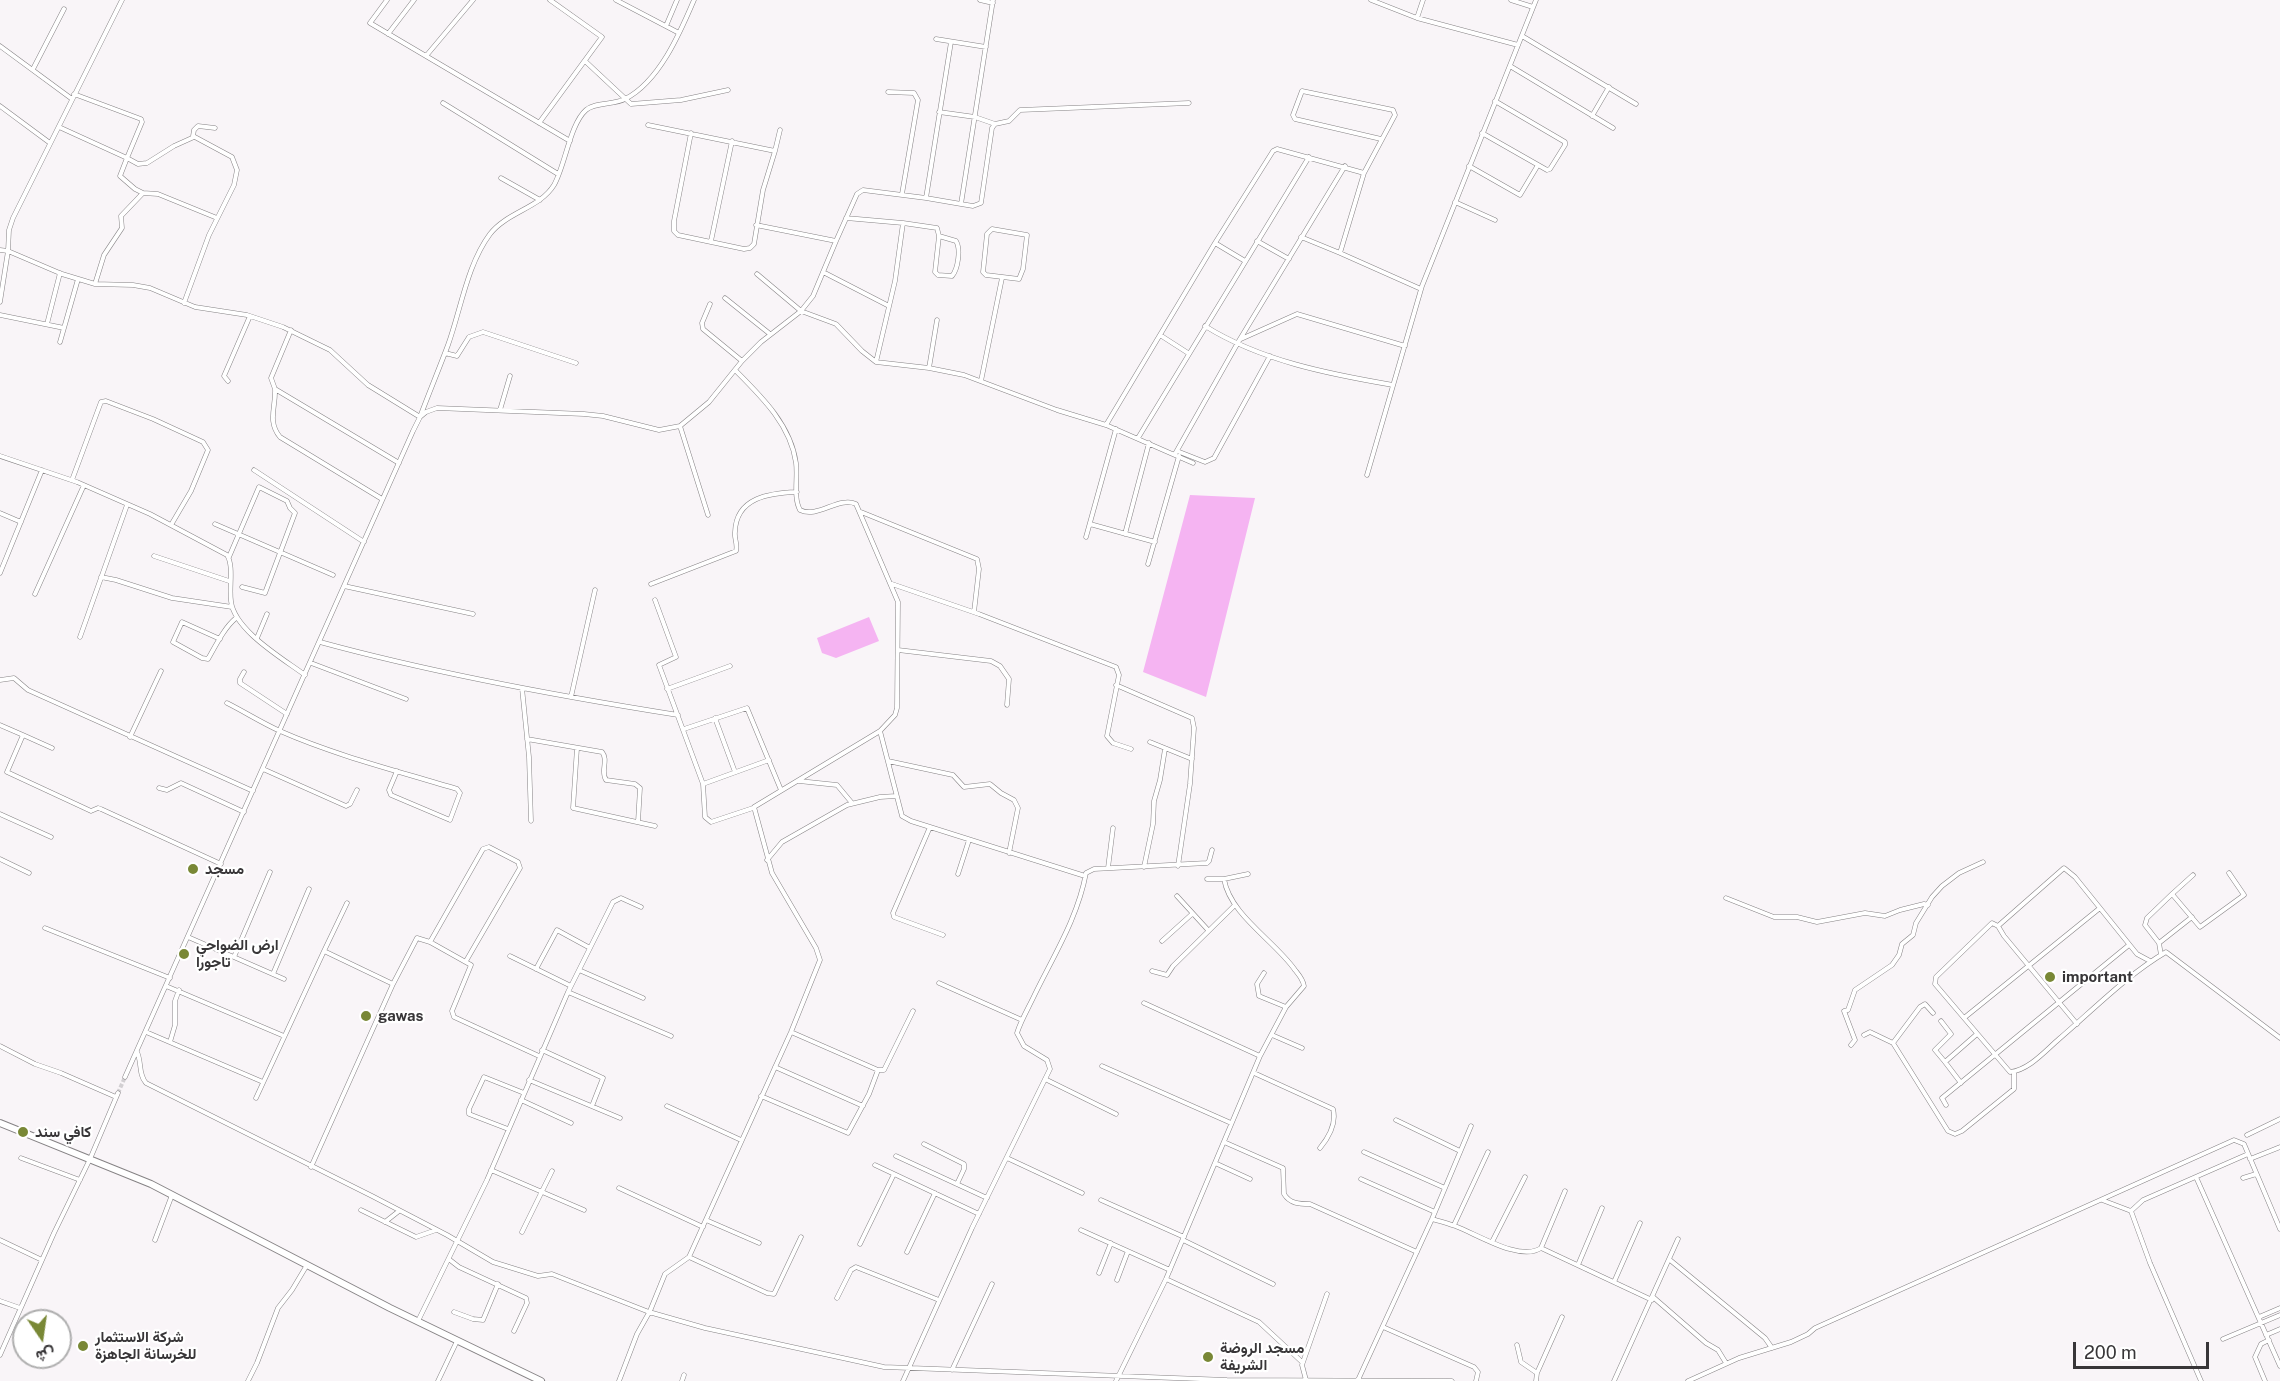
<!DOCTYPE html>
<html>
<head>
<meta charset="utf-8">
<style>
	body { margin:0 }
	#map { position:relative; width:2280px; height:1381px; overflow:hidden; background:#f9f5f8; font-family:"Public Sans",Vazirmatn,sans-serif }
	canvas { display:block }
	.north { position:absolute; left:12px; top:1309px; width:60px; height:60px; box-sizing:border-box; background:#fff; border:2px solid #afafaf; border-radius:50%; rotate:167deg; font-size:16px; font-weight:700; line-height:24px; text-align:center; color:#383638 }
	.north::after { content:''; display:block; margin:auto; width:21px; height:27px; background:#798836; clip-path:polygon(50% 0,100% 100%,50% 72%,0 100%) }
	.scale { position:absolute; left:2073px; top:1342px; width:136px; height:27px; box-sizing:border-box; border:3px solid #383638; border-top:0; padding-left:8px; font-size:18px; line-height:21px; white-space:nowrap; color:#383638; -webkit-text-stroke:4px #fff; paint-order:stroke }
</style>
</head>
<body>
<div id="map">
<canvas width="2280" height="1381"></canvas>
<div class="north">ش</div>
<div class="scale">200 m</div>
</div>
<script>
const ctx = document.querySelector('canvas').getContext('2d');
ctx.lineJoin = 'round';
function paint(path, color) { ctx.fillStyle = color; ctx.fill(path, 'evenodd'); }
function trace(path, color, width, dash) { ctx.strokeStyle = color; ctx.lineWidth = width; ctx.lineCap = dash ? 'butt' : 'round'; ctx.setLineDash(dash || []); ctx.stroke(path); }
function write(font, color, halo, rows, align = 'center') {
  ctx.font = font + ' "Public Sans",Vazirmatn,sans-serif'; ctx.lineWidth = 4.5; ctx.setLineDash([]); ctx.textBaseline = 'middle'; ctx.strokeStyle = halo; ctx.fillStyle = color; for (const [text, x, y, turn = 0] of rows) {
    ctx.save(); ctx.translate(x, y); ctx.rotate((+turn || 0) * Math.PI / 180); ctx.textAlign = isNaN(turn) ? turn : align; if (halo) ctx.strokeText(text, 0, 0); ctx.fillText(text, 0, 0); ctx.restore();
  }
}
const green = new Path2D(`
	M 1190,495 L 1255,498 L 1206,697 L 1143,672 Z
	M 869,617 L 879,641 L 836,658 L 822,653 L 817,638 Z`);
const minorTunnel = new Path2D(`
	M 118,1093 L 125,1077`);
const minor = new Path2D(`
	M 387,0 L 370,23 L 570,141
	M 616,0 L 679,33
	M 980,0 L 993,3
	M 1371,0 L 1417,18 L 1518,45
	M 1511,0 L 1533,7
	M 1417,18 L 1423,0
	M 666,26 L 677,0
	M 388,34 L 414,0
	M 1522,36 L 1636,104
	M 936,39 L 986,47
	M 951,42 L 926,198 L 961,204 L 993,0
	M 0,46 L 72,99
	M 426,56 L 473,0
	M 585,61 L 631,104 L 681,100 L 728,90
	M 1510,66 L 1613,128
	M 33,69 L 64,9
	M 888,92 L 914,93 L 918,100 L 902,194
	M 74,94 L 141,119 L 142,122 L 127,158 L 138,164 L 147,163 L 174,146 L 194,137
	M 443,103 L 558,174
	M 0,106 L 50,143
	M 939,112 L 975,117 L 995,124
	M 1592,116 L 1609,87
	M 539,123 L 602,37 L 550,0
	M 648,125 L 775,151 L 780,130
	M 59,127 L 127,158 L 120,176 L 135,189 L 143,193 L 121,216 L 122,228 L 104,255 L 95,284
	M 691,133 L 674,221 L 674,231 L 678,235 L 744,249 L 750,248 L 754,244 L 763,190 L 775,151
	M 1482,133 L 1547,170 L 1550,169 L 1565,145 L 1565,142 L 1495,101
	M 1469,166 L 1520,195 L 1538,165
	M 501,178 L 540,200
	M 143,193 L 158,194 L 217,218
	M 1455,202 L 1495,220
	M 961,204 L 973,206 L 981,203 L 992,128 L 995,124 L 1009,121 L 1020,110 L 1189,103
	M 846,218 L 903,223 L 895,281 L 876,362
	M 903,223 L 937,228 L 939,236 L 935,272 L 938,275 L 952,276 C 958,269 961,249 956,241 L 939,236
	M 756,225 L 836,241 L 857,194 L 863,190 L 926,198
	M 992,229 L 1027,235 L 1023,269 L 1019,279 L 986,275 L 983,272 L 987,234 Z
	M 1301,237 L 1340,253 L 1364,173 L 1395,115 L 1393,110 L 1302,91 L 1293,115 L 1295,119 L 1381,139
	M 711,241 L 732,141
	M 1257,241 L 1289,259
	M 1215,243 L 1245,261
	M 0,250 L 8,251 L 9,230 L 13,218 L 122,0
	M 1340,253 L 1421,289
	M 823,272 L 889,306
	M 757,274 L 801,311 L 813,296 L 836,241
	M 725,298 L 770,334
	M 0,302 L 8,251 L 62,274 L 95,284 L 133,285 L 150,288 L 195,307 L 247,315 L 283,327 L 330,350 L 368,385 L 420,417 C 429,393 439,369 448,345 C 461,309 467,265 490,234 C 507,212 540,208 554,185 C 565,166 570,124 586,110 C 595,102 614,105 625,99 C 659,82 680,33 694,0
	M 184,303 L 209,235 L 234,185 L 237,170 L 232,157 L 193,136 L 194,130 L 198,126 L 215,128
	M 710,304 L 702,323 L 703,329 L 742,361
	M 0,315 L 64,328
	M 47,324 L 60,273
	M 1205,326 C 1261,361 1329,374 1393,385
	M 291,330 L 271,378 L 275,389 L 399,463
	M 1160,335 L 1188,353
	M 1241,339 L 1297,314 L 1405,346
	M 60,342 L 78,279
	M 445,353 L 457,356 L 469,337 L 483,332 L 576,363
	M 929,368 L 937,320
	M 735,370 C 761,396 791,425 796,463 C 798,478 793,497 800,510 C 817,519 839,496 856,504 L 898,602 L 897,708 L 895,715 L 880,731 L 902,816 L 911,821 L 1085,876
	M 228,381 L 224,376 L 250,316
	M 981,381 L 1002,278
	M 275,389 C 276,407 267,421 280,437 L 382,499
	M 500,410 L 510,376
	M 1106,425 L 1215,243 L 1273,151 L 1277,149 L 1364,173
	M 680,426 L 708,515
	M 1138,438 L 1309,157
	M 1177,451 L 1205,462 L 1214,458 L 1270,356
	M 1175,454 L 1240,339 L 1345,166
	M 0,456 L 77,482 L 150,514 L 227,555 C 234,566 229,587 231,601 C 234,630 282,658 305,675
	M 254,470 L 364,542
	M 1367,475 L 1422,286 L 1536,0
	M 72,480 L 101,402 L 106,401 L 153,419 L 203,442 L 208,450 L 191,491 L 171,525
	M 861,512 L 977,559 L 979,569 L 974,612
	M 0,513 L 21,522
	M 215,524 L 333,575
	M 1090,524 L 1155,542
	M 1125,534 L 1149,443
	M 1086,537 L 1116,429
	M 154,556 L 229,581
	M 229,557 L 259,487 L 287,501 L 290,508 L 295,513 L 265,593 L 242,587
	M 1148,564 L 1179,456
	M 0,573 L 42,470
	M 101,577 L 116,580 L 172,598 L 232,607
	M 651,584 L 736,551 C 738,544 734,539 735,532 C 736,497 770,493 797,492
	M 892,584 L 979,614 L 1116,667 L 1119,675 L 1107,736 L 1113,743 L 1131,749
	M 344,586 L 473,614
	M 35,594 L 84,485
	M 655,600 L 676,657 L 659,665 L 703,784 L 705,817 L 711,822 L 753,808
	M 80,637 L 127,505
	M 257,638 L 267,614
	M 220,639 L 182,622 L 173,642 L 202,658 L 208,659 C 216,645 224,628 236,618
	M 320,642 C 437,674 558,696 678,715
	M 898,650 L 991,661 L 1000,666 L 1009,679 L 1007,705
	M 311,663 L 406,699
	M 244,672 L 240,679 L 240,683 L 287,714
	M 0,680 L 14,678 L 28,690 L 253,791
	M 1116,685 L 1192,718 L 1194,728 L 1190,784 L 1178,866
	M 522,688 L 529,757 L 531,821
	M 667,689 L 730,666
	M 571,697 L 595,590
	M 227,703 C 245,712 262,723 280,731 C 337,756 398,771 457,789 L 460,793 L 450,820 L 391,795 L 389,790 L 397,771
	M 715,718 L 735,772
	M 0,725 L 23,735 L 7,772 L 91,811 L 98,808 L 101,809 L 221,864
	M 684,729 L 747,708 L 781,790
	M 23,735 L 52,748
	M 130,737 L 161,671
	M 527,739 L 602,752 C 609,760 600,771 606,780 L 635,784 L 640,788 L 638,822
	M 1150,742 L 1192,759
	M 577,748 L 573,808 L 655,826
	M 888,761 L 953,775 L 964,787 L 990,784 L 1001,793 L 1014,800 L 1018,808 L 1009,853
	M 263,769 L 346,806 L 350,804 L 357,790
	M 799,781 L 837,785 L 852,803
	M 703,784 L 769,760
	M 159,788 L 167,790 L 181,783 L 244,812
	M 0,814 L 51,837
	M 930,827 L 893,913 L 894,917 L 943,935
	M 0,859 L 29,873
	M 767,860 L 782,842 L 847,805 L 880,797 L 896,796
	M 1144,867 L 1153,824 L 1154,801 L 1160,780 L 1165,749
	M 1108,868 L 1113,828
	M 958,874 L 969,840
	M 1207,879 L 1224,879 L 1248,874
	M 2172,894 L 2193,875
	M 1177,896 L 1208,930
	M 1726,898 L 1774,917 L 1797,917 L 1817,922 L 1865,913 L 1885,916 L 1900,910 L 1924,904 L 1928,905
	M 347,903 L 324,951 L 393,984
	M 1998,926 L 2064,868 L 2075,877 L 2137,954 L 2150,961
	M 45,928 L 170,978
	M 188,937 L 284,979
	M 1162,941 L 1192,914
	M 430,942 L 483,849 L 489,847 L 518,862 L 520,868 L 466,961
	M 2159,943 L 2192,917
	M 2161,955 L 2159,943 L 2145,925 L 2147,918 L 2172,894 L 2200,927 L 2244,895 L 2229,873
	M 510,956 L 571,986
	M 234,957 L 270,872
	M 536,969 L 557,930 L 590,948
	M 579,970 L 643,998
	M 1152,971 L 1167,975 L 1173,966 L 1235,905
	M 1264,973 L 1257,984 L 1259,996 L 1286,1007
	M 273,974 L 309,889
	M 939,983 L 1022,1020
	M 166,986 L 284,1036
	M 568,992 L 671,1036
	M 1144,1003 L 1260,1056
	M 1933,1013 L 1925,1004 L 1920,1007 L 1893,1043 L 1948,1131 L 1955,1134 L 1962,1131 L 2014,1089 L 2014,1072
	M 1964,1018 L 2100,908
	M 1941,1021 L 1951,1034 L 1935,1050 L 1945,1062
	M 2077,1024 L 2004,936 L 1998,926 L 1992,923 L 1936,977 L 1935,984 L 2010,1072 C 2029,1070 2045,1051 2059,1039 C 2093,1010 2127,975 2166,952 L 2280,1038
	M 146,1032 L 263,1082
	M 791,1032 L 878,1070 L 884,1070 L 913,1011
	M 1272,1035 L 1302,1048
	M 1864,1035 L 1870,1032 L 1893,1043
	M 170,1042 L 175,1025 L 175,1001 L 179,990
	M 1851,1045 L 1855,1040 L 1844,1011 L 1848,1010 L 1855,990 L 1892,965 L 1899,955 L 1902,944 L 1913,935 L 1916,923 L 1932,897 L 1942,886 L 1959,873 L 1983,862
	M 0,1046 L 35,1064 L 61,1073 L 116,1097
	M 542,1050 L 603,1078 L 592,1106
	M 137,1052 C 142,1062 138,1074 146,1083 L 372,1196 L 447,1235 L 493,1262 L 538,1276 L 552,1274 L 649,1312 L 705,1328 L 884,1367 L 1227,1380 L 1452,1381
	M 1102,1066 L 1231,1123
	M 775,1067 L 863,1106
	M 1254,1073 L 1333,1109 C 1337,1124 1329,1137 1320,1148
	M 125,1077 L 413,431 L 420,417 L 426,412 L 437,408 L 584,414 L 603,416 L 659,430 L 680,426 L 709,402 L 742,361 L 761,342 L 801,311 L 836,324 L 862,351 L 876,362 L 929,368 L 964,375 L 1057,410 L 1106,425 L 1193,463
	M 1045,1079 L 1116,1114
	M 529,1080 L 620,1118
	M 1961,1083 L 1945,1062 L 1977,1034
	M 761,1096 L 848,1133 L 869,1094 L 878,1070
	M 256,1098 L 324,951
	M 521,1100 L 571,1123
	M 1946,1105 L 1942,1098 L 2129,945
	M 667,1106 L 741,1140
	M 1396,1120 L 1460,1151
	M 508,1129 L 469,1114 L 469,1109 L 484,1077 L 524,1093
	M 2247,1135 L 2280,1119
	M 1224,1142 L 1283,1168 L 1284,1194 C 1290,1204 1300,1204 1310,1204 L 1417,1252
	M 924,1144 L 964,1164 L 964,1169 L 957,1184
	M 1364,1152 L 1445,1188
	M 896,1156 L 987,1198
	M 21,1158 L 80,1180
	M 1007,1158 L 1082,1193
	M 2250,1159 L 2280,1147
	M 1215,1163 L 1250,1179
	M 875,1165 L 979,1214
	M 311,1167 L 393,984 L 417,938 L 430,942 L 471,965 L 452,1011 L 454,1017 L 539,1056
	M 491,1170 L 584,1210
	M 2196,1177 L 2280,1366
	M 2243,1178 L 2256,1174
	M 1361,1179 L 1435,1212
	M 619,1188 L 703,1227
	M 1101,1200 L 1184,1237
	M 2102,1200 L 2131,1211 L 2150,1263 L 2201,1381
	M 361,1210 L 416,1237 L 436,1230
	M 2131,1211 L 2143,1200 L 2248,1154
	M 1432,1219 C 1439,1221 1447,1223 1455,1226 C 1477,1234 1520,1262 1541,1248 L 1565,1191
	M 706,1220 L 759,1243
	M 385,1222 L 399,1211
	M 1454,1225 L 1488,1152
	M 1081,1230 L 1170,1270
	M 522,1232 L 552,1171
	M 0,1240 L 42,1260
	M 155,1240 L 172,1195
	M 1183,1240 L 1273,1284
	M 1492,1242 L 1525,1177
	M 860,1244 L 894,1174
	M 1541,1248 L 1652,1300
	M 907,1252 L 935,1193
	M 689,1257 L 767,1293 L 774,1294 L 801,1237
	M 450,1260 L 459,1267 L 526,1298 L 527,1303 L 514,1331
	M 1670,1260 L 1765,1338 L 1772,1348
	M 1578,1265 L 1602,1208
	M 1099,1273 L 1111,1243
	M 1166,1279 L 1259,1322 L 1302,1362
	M 1117,1280 L 1128,1251
	M 1614,1282 L 1640,1223
	M 1653,1297 L 1706,1343 L 1718,1350 L 1726,1363
	M 837,1298 L 851,1270 L 856,1267 L 939,1300
	M 0,1301 L 20,1308
	M 454,1312 L 473,1319 L 483,1320 L 498,1284
	M 2259,1317 L 2280,1308
	M 418,1321 L 487,1180 L 568,992 L 613,902 L 621,898 L 641,907
	M 1383,1327 L 1474,1367 L 1478,1372 L 1476,1381
	M 2266,1335 L 2280,1329
	M 2223,1339 L 2280,1315
	M 1517,1345 L 1521,1362 L 1537,1373
	M 0,1355 L 54,1233 L 90,1159 L 118,1093
	M 952,1370 L 992,1284
	M 1306,1380 L 1302,1365 L 1327,1294
	M 1358,1380 L 1432,1219 L 1471,1126
	M 248,1381 L 257,1363 L 278,1308 L 292,1290 L 307,1265
	M 438,1381 L 457,1341
	M 619,1381 L 637,1334 L 650,1311 L 665,1274 L 689,1257 L 791,1032 L 820,960 L 816,948 L 772,873 L 754,807 L 880,731
	M 682,1381 L 684,1375
	M 903,1381 L 972,1228 L 1050,1069 L 1047,1060 L 1024,1046 L 1017,1033 C 1021,1020 1029,1007 1035,994 C 1054,955 1078,917 1086,873 L 1094,869 L 1207,863 L 1209,861 L 1212,850
	M 1116,1381 L 1166,1279 L 1260,1056 L 1286,1007 L 1304,986 C 1303,979 1299,975 1295,970 C 1275,941 1230,915 1224,879
	M 1536,1381 L 1537,1373 L 1562,1317
	M 1614,1381 L 1678,1239
	M 1688,1381 L 1739,1358 L 1791,1342 L 1808,1334 L 1815,1328 L 2234,1140 L 2244,1144 L 2280,1229
	M 2265,1381 L 2255,1357 L 2261,1344 L 2269,1340`);
const primary = new Path2D(`
	M 0,1123 L 151,1184 L 390,1308 L 541,1381`);
const markers = [
	[193,869,6,"#798836"],
	[184,954,6,"#798836"],
	[2050,977,6,"#798836"],
	[366,1016,6,"#798836"],
	[23,1132,6,"#798836"],
	[83,1346,6,"#798836"],
	[1208,1357,6,"#798836"]
];
const poiNames = [
	["مسجد",205,869],
	["ارض الضواحي",196,945],
	["تاجورا",196,962],
	["important",2062,977],
	["gawas",378,1016],
	["كافي سند",35,1132],
	["شركة الاستثمار",95,1337],
	["للخرسانة الجاهزة",95,1354],
	["مسجد الروضة",1220,1348],
	["الشريفة",1220,1365]
];
paint(green, '#f5b4f2');
trace(minorTunnel, '#d2cfd2', 4, [4, 2]);
trace(minor, '#868385', 5);
trace(primary, '#868385', 8);
trace(minor, '#fff', 4);
trace(primary, '#fff', 6);
for (const [x, y, r, color] of markers) { const dot = new Path2D(); dot.arc(x, y, r, 0, 2 * Math.PI); ctx.fillStyle = color; ctx.fill(dot); trace(dot, '#fff', 2); }
write('bold 15px', '#383638', '#fff', poiNames, 'left');
</script>
</body>
</html>
